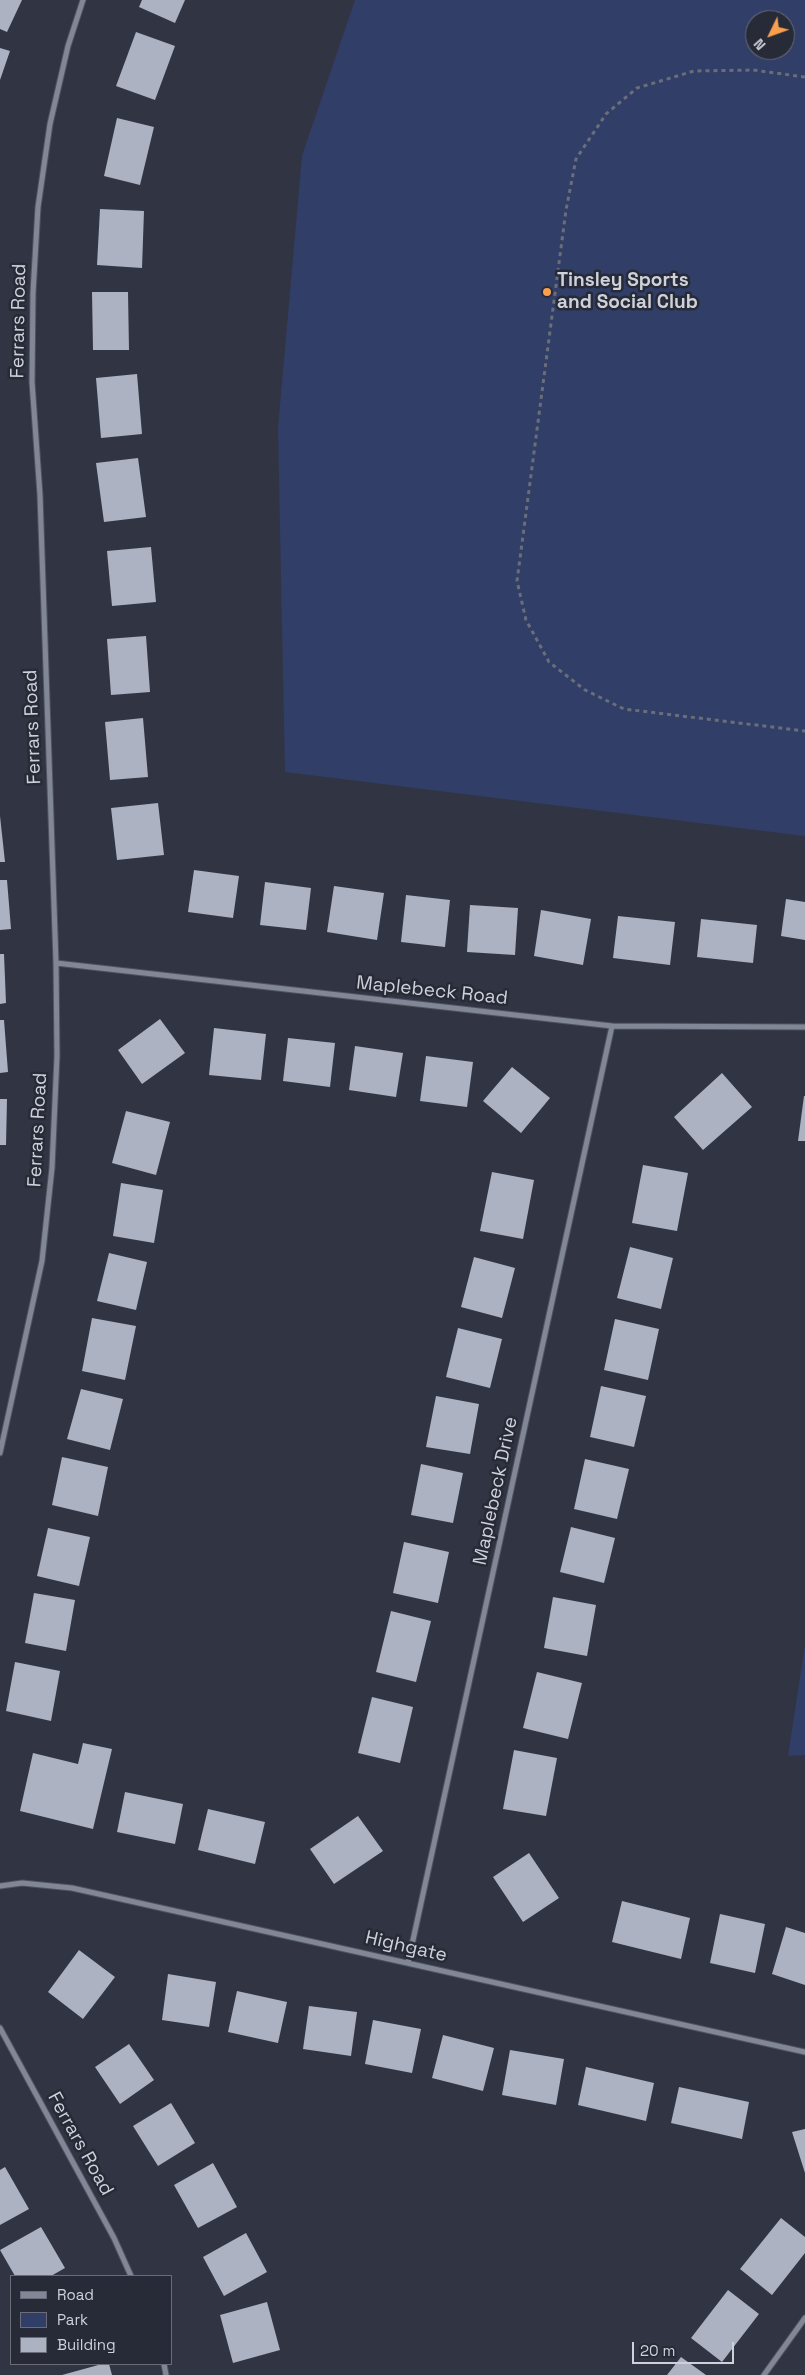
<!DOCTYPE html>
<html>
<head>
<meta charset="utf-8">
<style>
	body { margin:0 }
	#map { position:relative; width:805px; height:2375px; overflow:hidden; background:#313543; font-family:"Space Grotesk",sans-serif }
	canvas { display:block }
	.legend { position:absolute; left:10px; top:2275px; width:162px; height:90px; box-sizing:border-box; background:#272b38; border:1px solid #6a6d78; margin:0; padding:6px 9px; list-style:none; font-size:15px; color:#ced1d9 }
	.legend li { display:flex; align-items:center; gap:10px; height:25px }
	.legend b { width:25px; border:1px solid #6a6d78 }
	.north { position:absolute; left:745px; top:10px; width:50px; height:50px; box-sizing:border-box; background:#272b38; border:1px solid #6a6d78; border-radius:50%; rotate:228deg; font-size:14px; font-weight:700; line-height:20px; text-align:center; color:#ced1d9 }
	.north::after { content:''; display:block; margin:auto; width:18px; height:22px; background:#f99f4d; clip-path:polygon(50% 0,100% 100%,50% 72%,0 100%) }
	.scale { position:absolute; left:632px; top:2342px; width:102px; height:22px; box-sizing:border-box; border:2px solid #ced1d9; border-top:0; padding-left:6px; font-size:15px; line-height:18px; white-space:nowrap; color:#ced1d9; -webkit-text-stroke:4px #272b38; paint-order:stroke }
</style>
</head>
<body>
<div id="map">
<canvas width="805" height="2375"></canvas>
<ul class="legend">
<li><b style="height:6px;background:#818797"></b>Road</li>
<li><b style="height:14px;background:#313e67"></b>Park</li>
<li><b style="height:14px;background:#acb2c2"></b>Building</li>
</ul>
<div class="north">N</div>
<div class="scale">20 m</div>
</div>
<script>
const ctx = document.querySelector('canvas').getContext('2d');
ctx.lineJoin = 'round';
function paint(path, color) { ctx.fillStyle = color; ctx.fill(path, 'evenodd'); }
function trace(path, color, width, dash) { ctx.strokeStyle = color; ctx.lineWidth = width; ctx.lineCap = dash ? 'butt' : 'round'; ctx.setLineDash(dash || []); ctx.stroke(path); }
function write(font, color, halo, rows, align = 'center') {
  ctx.font = font + ' "Space Grotesk",sans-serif'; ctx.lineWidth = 5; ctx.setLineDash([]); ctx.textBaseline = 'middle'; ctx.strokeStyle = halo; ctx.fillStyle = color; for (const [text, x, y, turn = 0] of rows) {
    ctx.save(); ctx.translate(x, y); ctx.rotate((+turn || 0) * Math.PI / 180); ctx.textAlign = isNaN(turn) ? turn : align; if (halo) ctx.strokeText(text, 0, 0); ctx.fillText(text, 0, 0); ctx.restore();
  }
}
const green = new Path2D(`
	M 355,0 L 805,0 L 805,836 L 285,772 L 278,428 L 302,156 ZM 755,20 L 785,20 L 785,50 L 755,50 Z
	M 805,1645 L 805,1755 L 788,1756 Z`);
const building = new Path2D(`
	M 0,0 L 22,0 L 7,32 L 0,29 Z
	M 142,0 L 185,0 L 175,23 L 139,7 Z
	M 136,32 L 175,46 L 155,100 L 116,86 Z
	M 0,48 L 10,51 L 0,80 Z
	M 117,118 L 154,127 L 140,185 L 104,176 Z
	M 100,209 L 144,211 L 142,268 L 97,265 Z
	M 92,292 L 128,292 L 129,350 L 93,350 Z
	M 137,374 L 142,434 L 101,438 L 96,378 Z
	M 138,458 L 146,517 L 104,522 L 96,463 Z
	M 151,547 L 156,602 L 112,606 L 107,551 Z
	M 146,636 L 150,692 L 111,695 L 107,639 Z
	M 143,718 L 148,777 L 110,780 L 105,722 Z
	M 158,803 L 164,855 L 117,860 L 111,808 Z
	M 0,816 L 5,862 L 0,862 Z
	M 194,870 L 239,876 L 233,918 L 188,912 Z
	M 0,880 L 7,880 L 11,929 L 0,930 Z
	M 265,882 L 311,888 L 306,930 L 260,925 Z
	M 334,886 L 384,893 L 377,940 L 327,932 Z
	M 406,895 L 450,900 L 445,947 L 401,942 Z
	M 786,899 L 805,902 L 805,940 L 781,936 Z
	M 470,905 L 518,908 L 515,955 L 467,952 Z
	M 541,910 L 591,919 L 583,965 L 534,956 Z
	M 618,916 L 675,922 L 670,965 L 613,958 Z
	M 701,919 L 757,925 L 753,963 L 697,957 Z
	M 0,954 L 4,954 L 6,1003 L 0,1004 Z
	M 160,1019 L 185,1053 L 142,1084 L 118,1050 Z
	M 0,1020 L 4,1020 L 8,1072 L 0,1073 Z
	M 214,1028 L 266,1034 L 261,1080 L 209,1075 Z
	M 288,1038 L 335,1043 L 330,1087 L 283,1081 Z
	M 355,1046 L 403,1053 L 396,1097 L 349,1090 Z
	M 426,1056 L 473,1062 L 467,1107 L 420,1101 Z
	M 512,1067 L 550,1098 L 521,1133 L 483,1101 Z
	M 722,1073 L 752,1107 L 703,1150 L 674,1117 Z
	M 804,1096 L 805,1096 L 805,1141 L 798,1141 Z
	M 0,1099 L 7,1099 L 6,1145 L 0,1145 Z
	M 126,1111 L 170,1122 L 156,1175 L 112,1163 Z
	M 643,1165 L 688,1173 L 677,1231 L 632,1223 Z
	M 492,1172 L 534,1180 L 523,1239 L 480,1231 Z
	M 121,1183 L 163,1190 L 154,1243 L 113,1236 Z
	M 630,1247 L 673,1258 L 661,1309 L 617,1298 Z
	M 109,1253 L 147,1262 L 136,1310 L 97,1301 Z
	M 474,1257 L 515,1268 L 502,1318 L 461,1307 Z
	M 92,1318 L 136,1326 L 125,1380 L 82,1371 Z
	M 615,1319 L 659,1329 L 648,1380 L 604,1370 Z
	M 458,1328 L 502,1339 L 490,1388 L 446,1377 Z
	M 601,1386 L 646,1396 L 634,1447 L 590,1437 Z
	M 81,1389 L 123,1399 L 110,1450 L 67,1439 Z
	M 436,1396 L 479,1404 L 470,1454 L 426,1447 Z
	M 62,1457 L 108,1467 L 98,1516 L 52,1505 Z
	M 585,1459 L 629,1469 L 617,1519 L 574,1509 Z
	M 421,1464 L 463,1473 L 453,1523 L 411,1515 Z
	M 571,1527 L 615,1538 L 604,1583 L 560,1572 Z
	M 48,1528 L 90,1537 L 79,1586 L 37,1576 Z
	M 404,1542 L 449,1552 L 438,1603 L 393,1593 Z
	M 34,1593 L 75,1600 L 66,1651 L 25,1643 Z
	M 553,1597 L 596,1605 L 587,1656 L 544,1648 Z
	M 391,1611 L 431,1621 L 416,1682 L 376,1672 Z
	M 15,1662 L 60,1671 L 51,1721 L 6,1711 Z
	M 537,1672 L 582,1683 L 568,1739 L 523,1728 Z
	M 372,1697 L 413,1707 L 400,1763 L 358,1753 Z
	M 83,1743 L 112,1749 L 93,1829 L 20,1811 L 33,1753 L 78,1764 Z
	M 514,1750 L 557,1758 L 546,1816 L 503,1809 Z
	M 125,1792 L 183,1804 L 175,1844 L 117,1832 Z
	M 208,1809 L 265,1822 L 255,1864 L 198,1850 Z
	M 358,1816 L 383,1851 L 334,1884 L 310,1849 Z
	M 529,1853 L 559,1898 L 523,1922 L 493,1877 Z
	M 622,1901 L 690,1918 L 681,1959 L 612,1942 Z
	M 720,1914 L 765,1924 L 755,1973 L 710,1963 Z
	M 786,1927 L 805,1933 L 805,1985 L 772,1974 Z
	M 79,1950 L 115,1977 L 83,2019 L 48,1992 Z
	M 168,1974 L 216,1982 L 209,2027 L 162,2020 Z
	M 237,1991 L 287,2002 L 278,2043 L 228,2032 Z
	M 309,2006 L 357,2012 L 351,2056 L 303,2049 Z
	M 373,2020 L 421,2029 L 412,2073 L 365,2064 Z
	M 443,2035 L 494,2048 L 483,2091 L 432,2078 Z
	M 129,2044 L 154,2080 L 120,2104 L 95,2067 Z
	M 510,2050 L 564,2059 L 556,2105 L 502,2095 Z
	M 586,2067 L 654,2083 L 646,2121 L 578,2105 Z
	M 679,2087 L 749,2102 L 742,2139 L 671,2123 Z
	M 171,2103 L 195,2143 L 158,2166 L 133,2126 Z
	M 805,2129 L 805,2173 L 792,2132 Z
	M 213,2163 L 237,2207 L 198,2228 L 174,2185 Z
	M 5,2167 L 29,2209 L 0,2225 L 0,2170 Z
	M 781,2218 L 805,2237 L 805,2253 L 772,2295 L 740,2269 Z
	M 41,2227 L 65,2268 L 51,2276 L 15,2276 L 0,2250 Z
	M 246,2233 L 267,2272 L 224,2296 L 203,2257 Z
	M 728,2290 L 759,2314 L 722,2362 L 691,2338 Z
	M 267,2302 L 280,2350 L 233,2363 L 220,2315 Z
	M 681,2357 L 706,2375 L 667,2375 Z
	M 102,2364 L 109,2364 L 112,2375 L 62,2375 Z`);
const path = new Path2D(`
	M 805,77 L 753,70 L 694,71 L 637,88 L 606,114 L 576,159 L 566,210 L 517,581 L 526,620 L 549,662 L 585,690 L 624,709 L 805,731`);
const minor = new Path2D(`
	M 56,963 L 612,1026 L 805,1027
	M 0,1453 L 42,1261 L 52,1168 L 57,1056 L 56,963 L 40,495 L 32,382 L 33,293 L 38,207 L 50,124 L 68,46 L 83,0
	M 0,1886 L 22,1883 L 72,1888 L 805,2052
	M 408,1963 L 612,1026
	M 0,2028 L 114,2238 L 131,2276
	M 164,2364 L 166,2375
	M 764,2375 L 805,2318`);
const markers = [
	[547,292,5,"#f99f4d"]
];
const poiNames = [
	["Tinsley Sports",557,281],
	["and Social Club",557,303]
];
const streetNames = [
	["Ferrars Road",19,321,-89],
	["Ferrars Road",33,727,-92],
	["Maplebeck Road",432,991,6],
	["Ferrars Road",38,1130,-87],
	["Maplebeck Drive",496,1491,-78],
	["Highgate",406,1947,13],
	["Ferrars Road",80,2144,61]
];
paint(green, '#313e67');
paint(building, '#acb2c2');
trace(minor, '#4f535e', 7);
trace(path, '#6a6e7a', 3, [4, 4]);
trace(minor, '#818797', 5);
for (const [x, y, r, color] of markers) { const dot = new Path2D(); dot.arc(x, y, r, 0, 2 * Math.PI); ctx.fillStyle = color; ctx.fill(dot); trace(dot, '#272b38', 2); }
write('bold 19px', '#ced1d9', '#272b38', poiNames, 'left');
write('19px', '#ced1d9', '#272b38', streetNames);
</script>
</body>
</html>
